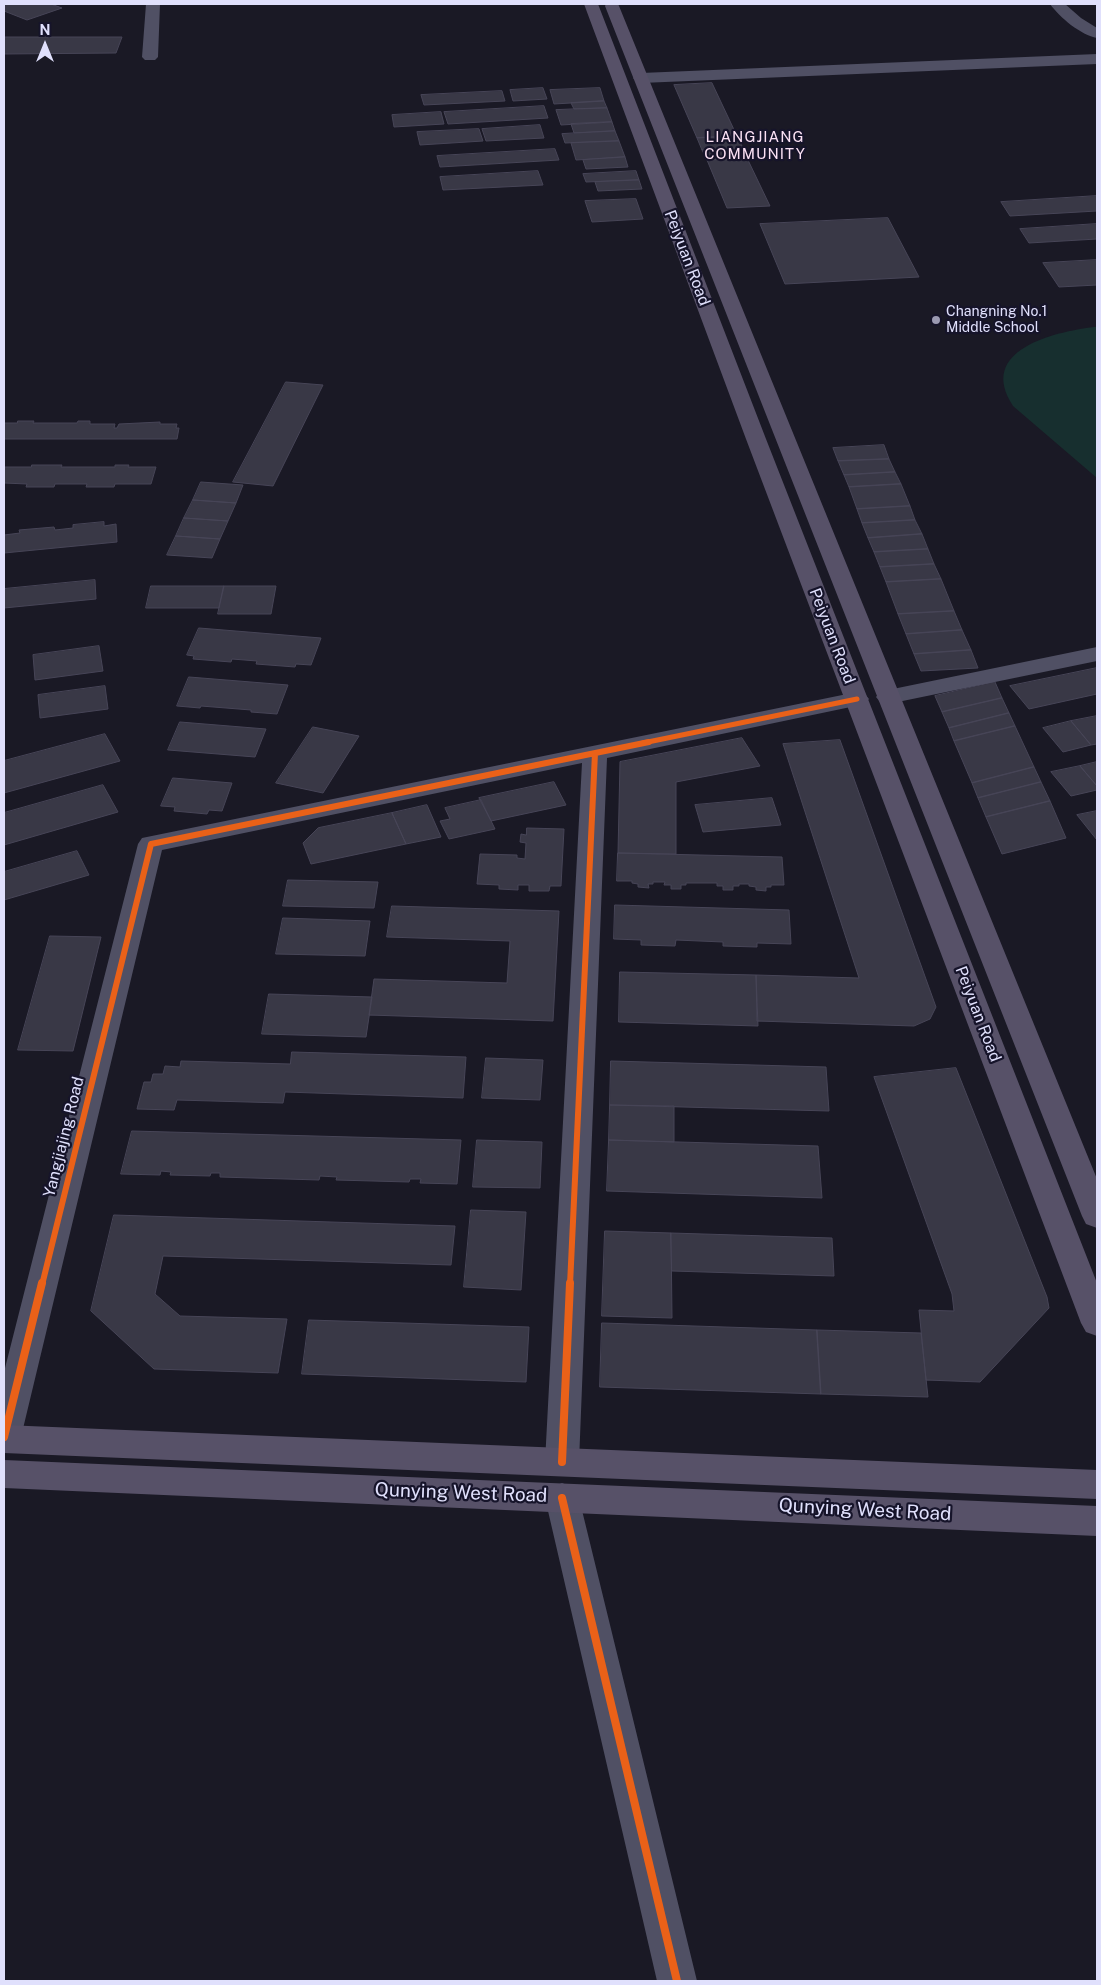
<!DOCTYPE html>
<html>
<head>
<meta charset="utf-8">
<style>
	body { margin:0 }
	#map { position:relative; width:1101px; height:1985px; overflow:hidden; background:#1a1925; font-family:"Public Sans",sans-serif }
	canvas { display:block }
	.frame { position:absolute; inset:0; border:5px solid #e0e0fc; pointer-events:none }
	.north { position:absolute; left:20px; top:20px; width:50px; height:50px; -webkit-text-stroke:4px #16142a; paint-order:stroke; rotate:0deg; font-size:14px; font-weight:700; line-height:20px; text-align:center; color:#e0e0fc }
	.north::after { content:''; display:block; margin:auto; width:18px; height:22px; background:#e0e0fc; clip-path:polygon(50% 0,100% 100%,50% 72%,0 100%) }
</style>
</head>
<body>
<div id="map">
<canvas width="1101" height="1985"></canvas>
<div class="frame"></div>
<div class="north">N</div>
</div>
<script>
const ctx = document.querySelector('canvas').getContext('2d');
ctx.lineJoin = 'round';
function paint(path, color) { ctx.fillStyle = color; ctx.fill(path, 'evenodd'); }
function trace(path, color, width, dash) { ctx.strokeStyle = color; ctx.lineWidth = width; ctx.lineCap = dash ? 'butt' : 'round'; ctx.setLineDash(dash || []); ctx.stroke(path); }
function write(font, color, halo, rows, align = 'center') {
  ctx.font = font + ' "Public Sans",sans-serif'; ctx.lineWidth = 4.5; ctx.setLineDash([]); ctx.textBaseline = 'middle'; ctx.strokeStyle = halo; ctx.fillStyle = color; for (const [text, x, y, turn = 0] of rows) {
    ctx.save(); ctx.translate(x, y); ctx.rotate((+turn || 0) * Math.PI / 180); ctx.textAlign = isNaN(turn) ? turn : align; if (halo) ctx.strokeText(text, 0, 0); ctx.fillText(text, 0, 0); ctx.restore();
  }
}
const green = new Path2D(`
	M 1094,327 L 1097,327 L 1097,478 L 1013,406 C 976,350 1054,332 1094,327 Z`);
const building = new Path2D(`
	M 4,4 L 51,4 L 62,8 L 27,20 L 4,11 Z
	M 4,37 L 122,37 L 116,53 L 4,54 Z
	M 712,83 L 737,136 L 697,138 L 674,85 Z
	M 543,88 L 547,99 L 513,101 L 510,90 Z
	M 600,88 L 604,101 L 554,104 L 550,90 Z
	M 502,91 L 505,101 L 424,105 L 421,95 Z
	M 604,101 L 607,108 L 574,109 L 571,103 Z
	M 544,106 L 548,118 L 448,124 L 444,112 Z
	M 607,108 L 612,122 L 561,125 L 556,110 Z
	M 441,112 L 444,124 L 394,127 L 392,115 Z
	M 612,122 L 615,131 L 574,133 L 571,124 Z
	M 540,125 L 544,138 L 486,141 L 482,129 Z
	M 479,129 L 483,141 L 420,145 L 417,132 Z
	M 615,131 L 619,141 L 565,143 L 562,134 Z
	M 737,136 L 743,148 L 702,150 L 697,138 Z
	M 619,141 L 625,157 L 576,160 L 571,143 Z
	M 743,148 L 747,158 L 707,160 L 702,150 Z
	M 555,149 L 559,160 L 440,167 L 437,156 Z
	M 625,157 L 628,167 L 586,169 L 583,160 Z
	M 747,158 L 770,206 L 727,208 L 707,160 Z
	M 538,171 L 543,185 L 443,190 L 440,177 Z
	M 636,171 L 639,180 L 586,182 L 583,174 Z
	M 639,180 L 642,189 L 598,191 L 595,182 Z
	M 1097,196 L 1097,211 L 1010,216 L 1001,202 Z
	M 636,199 L 643,219 L 592,222 L 585,201 Z
	M 888,218 L 919,277 L 785,284 L 760,224 Z
	M 1097,224 L 1097,239 L 1029,243 L 1020,229 Z
	M 1097,260 L 1097,285 L 1059,287 L 1043,263 Z
	M 286,382 L 323,385 L 273,486 L 233,482 Z
	M 18,421 L 34,421 L 33,423 L 77,423 L 78,421 L 90,421 L 90,424 L 115,424 L 114,428 L 117,428 L 119,424 L 160,422 L 160,424 L 177,424 L 176,428 L 179,428 L 177,439 L 4,439 L 4,423 L 17,423 Z
	M 884,445 L 889,459 L 838,461 L 833,448 Z
	M 889,459 L 895,472 L 844,475 L 838,461 Z
	M 32,465 L 62,465 L 61,467 L 115,467 L 115,465 L 129,465 L 128,467 L 156,467 L 151,484 L 115,484 L 114,487 L 86,487 L 87,484 L 55,484 L 54,487 L 26,487 L 27,484 L 4,483 L 4,467 L 31,467 Z
	M 895,472 L 901,484 L 849,487 L 844,475 Z
	M 201,482 L 243,485 L 236,503 L 193,500 Z
	M 901,484 L 910,506 L 857,509 L 849,487 Z
	M 193,500 L 236,503 L 228,521 L 184,518 Z
	M 910,506 L 915,520 L 862,523 L 857,509 Z
	M 184,518 L 228,521 L 220,539 L 176,536 Z
	M 915,520 L 922,534 L 868,538 L 862,523 Z
	M 104,522 L 104,526 L 116,524 L 117,542 L 4,553 L 4,535 L 20,533 L 19,530 L 54,527 L 55,530 L 73,528 L 73,525 Z
	M 922,534 L 928,549 L 874,552 L 868,538 Z
	M 176,536 L 220,539 L 212,558 L 167,555 Z
	M 928,549 L 934,564 L 880,567 L 874,552 Z
	M 934,564 L 941,579 L 886,582 L 880,567 Z
	M 941,579 L 954,611 L 898,614 L 886,582 Z
	M 95,580 L 96,599 L 4,608 L 4,589 Z
	M 151,586 L 224,586 L 219,608 L 146,608 Z
	M 224,586 L 276,586 L 271,614 L 218,614 Z
	M 954,611 L 962,630 L 906,634 L 898,614 Z
	M 199,628 L 321,638 L 311,665 L 296,664 L 295,667 L 256,664 L 257,661 L 232,659 L 231,662 L 193,659 L 194,656 L 187,655 Z
	M 962,630 L 971,650 L 914,654 L 906,634 Z
	M 99,646 L 103,671 L 35,680 L 33,655 Z
	M 971,650 L 978,668 L 921,671 L 914,654 Z
	M 1097,668 L 1097,694 L 1029,709 L 1010,686 Z
	M 189,677 L 288,685 L 277,714 L 251,712 L 251,710 L 201,706 L 200,708 L 177,706 Z
	M 995,682 L 1002,698 L 942,712 L 935,696 Z
	M 105,686 L 108,709 L 40,718 L 38,695 Z
	M 1002,698 L 1009,713 L 949,728 L 942,712 Z
	M 1009,713 L 1015,726 L 954,741 L 949,728 Z
	M 1097,716 L 1097,744 L 1091,745 L 1071,721 Z
	M 1071,721 L 1091,745 L 1063,752 L 1043,728 Z
	M 180,722 L 266,729 L 255,757 L 168,750 Z
	M 1015,726 L 1034,767 L 972,783 L 954,741 Z
	M 313,727 L 359,736 L 323,793 L 276,783 Z
	M 105,734 L 120,761 L 4,793 L 4,761 Z
	M 742,738 L 760,766 L 676,782 L 676,854 L 618,853 L 620,762 Z
	M 840,740 L 936,1007 L 930,1019 L 914,1026 L 757,1021 L 756,975 L 859,978 L 783,744 Z
	M 1097,762 L 1097,786 L 1080,766 Z
	M 1080,766 L 1097,786 L 1097,790 L 1071,796 L 1051,772 Z
	M 1034,767 L 1041,782 L 978,798 L 972,783 Z
	M 173,778 L 232,783 L 222,811 L 209,810 L 207,814 L 174,811 L 175,807 L 161,806 Z
	M 554,782 L 566,805 L 491,821 L 479,798 Z
	M 1041,782 L 1050,801 L 986,817 L 978,798 Z
	M 103,785 L 118,812 L 4,845 L 4,813 Z
	M 772,798 L 781,825 L 703,832 L 695,805 Z
	M 481,800 L 495,829 L 449,839 L 440,821 L 450,819 L 445,808 Z
	M 1050,801 L 1066,838 L 1002,854 L 986,817 Z
	M 427,805 L 441,837 L 406,844 L 392,813 Z
	M 1097,811 L 1097,840 L 1077,815 Z
	M 392,813 L 406,844 L 311,864 L 303,843 L 318,828 Z
	M 527,828 L 564,829 L 561,886 L 550,886 L 549,891 L 529,891 L 529,885 L 518,885 L 518,890 L 499,889 L 499,885 L 477,884 L 480,854 L 517,855 L 517,858 L 525,859 L 526,843 L 520,842 L 521,834 L 526,835 Z
	M 77,851 L 89,875 L 4,900 L 4,872 Z
	M 618,853 L 782,857 L 784,885 L 771,885 L 771,887 L 766,887 L 766,891 L 756,890 L 756,887 L 749,886 L 749,884 L 739,884 L 739,886 L 733,886 L 733,890 L 723,890 L 723,886 L 717,886 L 717,883 L 686,883 L 686,885 L 681,885 L 681,889 L 671,889 L 671,885 L 664,885 L 665,882 L 653,882 L 653,884 L 648,884 L 649,888 L 638,887 L 638,884 L 632,883 L 632,881 L 617,881 Z
	M 288,880 L 378,882 L 374,908 L 283,906 Z
	M 615,905 L 789,910 L 791,944 L 757,943 L 757,947 L 723,946 L 723,942 L 676,940 L 675,946 L 641,945 L 641,940 L 614,939 Z
	M 392,906 L 559,911 L 553,1021 L 369,1015 L 374,979 L 507,983 L 510,941 L 387,937 Z
	M 283,918 L 370,921 L 365,956 L 276,954 Z
	M 50,936 L 101,937 L 73,1051 L 18,1050 Z
	M 620,972 L 756,975 L 758,1026 L 619,1022 Z
	M 269,994 L 372,997 L 366,1037 L 262,1034 Z
	M 292,1052 L 466,1057 L 463,1098 L 285,1092 L 283,1103 L 177,1100 L 174,1110 L 137,1109 L 144,1082 L 151,1082 L 153,1074 L 163,1074 L 165,1066 L 180,1067 L 181,1061 L 290,1064 Z
	M 486,1058 L 543,1060 L 540,1100 L 482,1098 Z
	M 611,1061 L 826,1067 L 829,1111 L 610,1105 Z
	M 956,1068 L 1047,1297 L 1049,1308 L 980,1382 L 926,1380 L 919,1310 L 954,1311 L 952,1294 L 874,1077 Z
	M 610,1105 L 674,1106 L 674,1142 L 609,1140 Z
	M 132,1131 L 461,1140 L 457,1184 L 420,1183 L 421,1179 L 410,1179 L 409,1182 L 336,1180 L 337,1177 L 320,1176 L 319,1180 L 220,1177 L 220,1173 L 211,1173 L 210,1176 L 170,1175 L 171,1172 L 161,1171 L 160,1175 L 121,1174 Z
	M 477,1140 L 542,1142 L 540,1188 L 473,1187 Z
	M 609,1140 L 818,1146 L 822,1198 L 607,1191 Z
	M 471,1210 L 526,1212 L 521,1290 L 464,1287 Z
	M 114,1215 L 455,1226 L 451,1265 L 163,1256 L 155,1294 L 180,1316 L 287,1319 L 278,1373 L 154,1369 L 91,1311 Z
	M 605,1231 L 671,1233 L 672,1318 L 602,1316 Z
	M 671,1233 L 832,1238 L 834,1276 L 672,1271 Z
	M 309,1320 L 529,1327 L 526,1382 L 302,1374 Z
	M 602,1323 L 817,1330 L 821,1394 L 600,1387 Z
	M 817,1330 L 921,1333 L 928,1397 L 821,1394 Z`);
const minor = new Path2D(`
	M 146,4 L 160,4 L 158,57 L 155,60 L 145,60 L 142,57 Z
	M 1050,4 L 1065,4 L 1081,18 L 1097,28 L 1097,38 C 1081,35 1060,18 1050,4 Z
	M 1097,54 L 1097,64 L 641,83 L 636,81 L 633,78 L 636,75 L 641,73 Z
	M 1097,647 L 1097,661 L 888,704 L 880,702 L 876,697 L 880,692 L 888,690 Z
	M 857,692 L 865,694 L 869,699 L 865,704 L 607,758 L 579,1462 L 574,1472 L 562,1476 L 550,1472 L 545,1462 L 582,763 L 162,850 L 21,1437 L 16,1447 L 4,1451 L 4,1372 L 138,844 L 142,838 Z
	M 562,1483 L 574,1488 L 579,1498 L 697,1981 L 657,1981 L 545,1498 L 550,1488 Z`);
const major = new Path2D(`
	M 584,4 L 598,4 L 766,439 L 1097,1283 L 1097,1336 L 1086,1332 L 1081,1323 L 746,439 Z
	M 606,4 L 618,4 L 619,6 L 1097,1179 L 1097,1228 L 1086,1224 L 1082,1216 L 605,6 Z
	M 4,1425 L 1097,1470 L 1097,1499 L 4,1453 Z
	M 4,1460 L 1097,1506 L 1097,1536 L 4,1488 Z`);
const cyclewayFar2 = new Path2D(`
	M 643,743 L 857,699`);
const cyclewayFar1 = new Path2D(`
	M 42,1285 L 151,844 L 649,742
	M 570,1285 L 595,753`);
const cycleway = new Path2D(`
	M 4,1437 L 42,1283
	M 562,1462 L 570,1283
	M 562,1498 L 677,1981`);
const markers = [
	[936,320,5,"#9b9ab1"]
];
const farPoinames = [
	["Changning No.1",946,312],
	["Middle School",946,328]
];
const farNeighbourhoodnames = [
	["LIANGJIANG",755,137],
	["COMMUNITY",755,154]
];
const streetNames = [
	["Peiyuan Road",687,258,69],
	["Peiyuan Road",832,636,69],
	["Peiyuan Road",978,1014,69],
	["Yangjiajing Road",64,1137,-76]
];
const nearStreetnames = [
	["Qunying West Road",461,1493,2],
	["Qunying West Road",865,1510,3]
];
paint(green, '#172f2f');
paint(building, '#393846');
trace(building, '#474557', 1);
paint(minor, '#505064');
paint(major, '#575168');
trace(cyclewayFar2, '#ea6118', 5);
trace(cyclewayFar1, '#ea6118', 6);
trace(cycleway, '#ea6118', 8);
for (const [x, y, r, color] of markers) { const dot = new Path2D(); dot.arc(x, y, r, 0, 2 * Math.PI); ctx.fillStyle = color; ctx.fill(dot); trace(dot, '#16142a', 2); }
write('14px', '#e0e0fc', '#16142a', farPoinames, 'left');
ctx.letterSpacing = '1px';
write('15px', '#fce2f5', '#16142a', farNeighbourhoodnames);
ctx.letterSpacing = '0px';
write('16px', '#e0e0fc', '#16142a', streetNames);
write('19px', '#e0e0fc', '#16142a', nearStreetnames);
</script>
</body>
</html>
